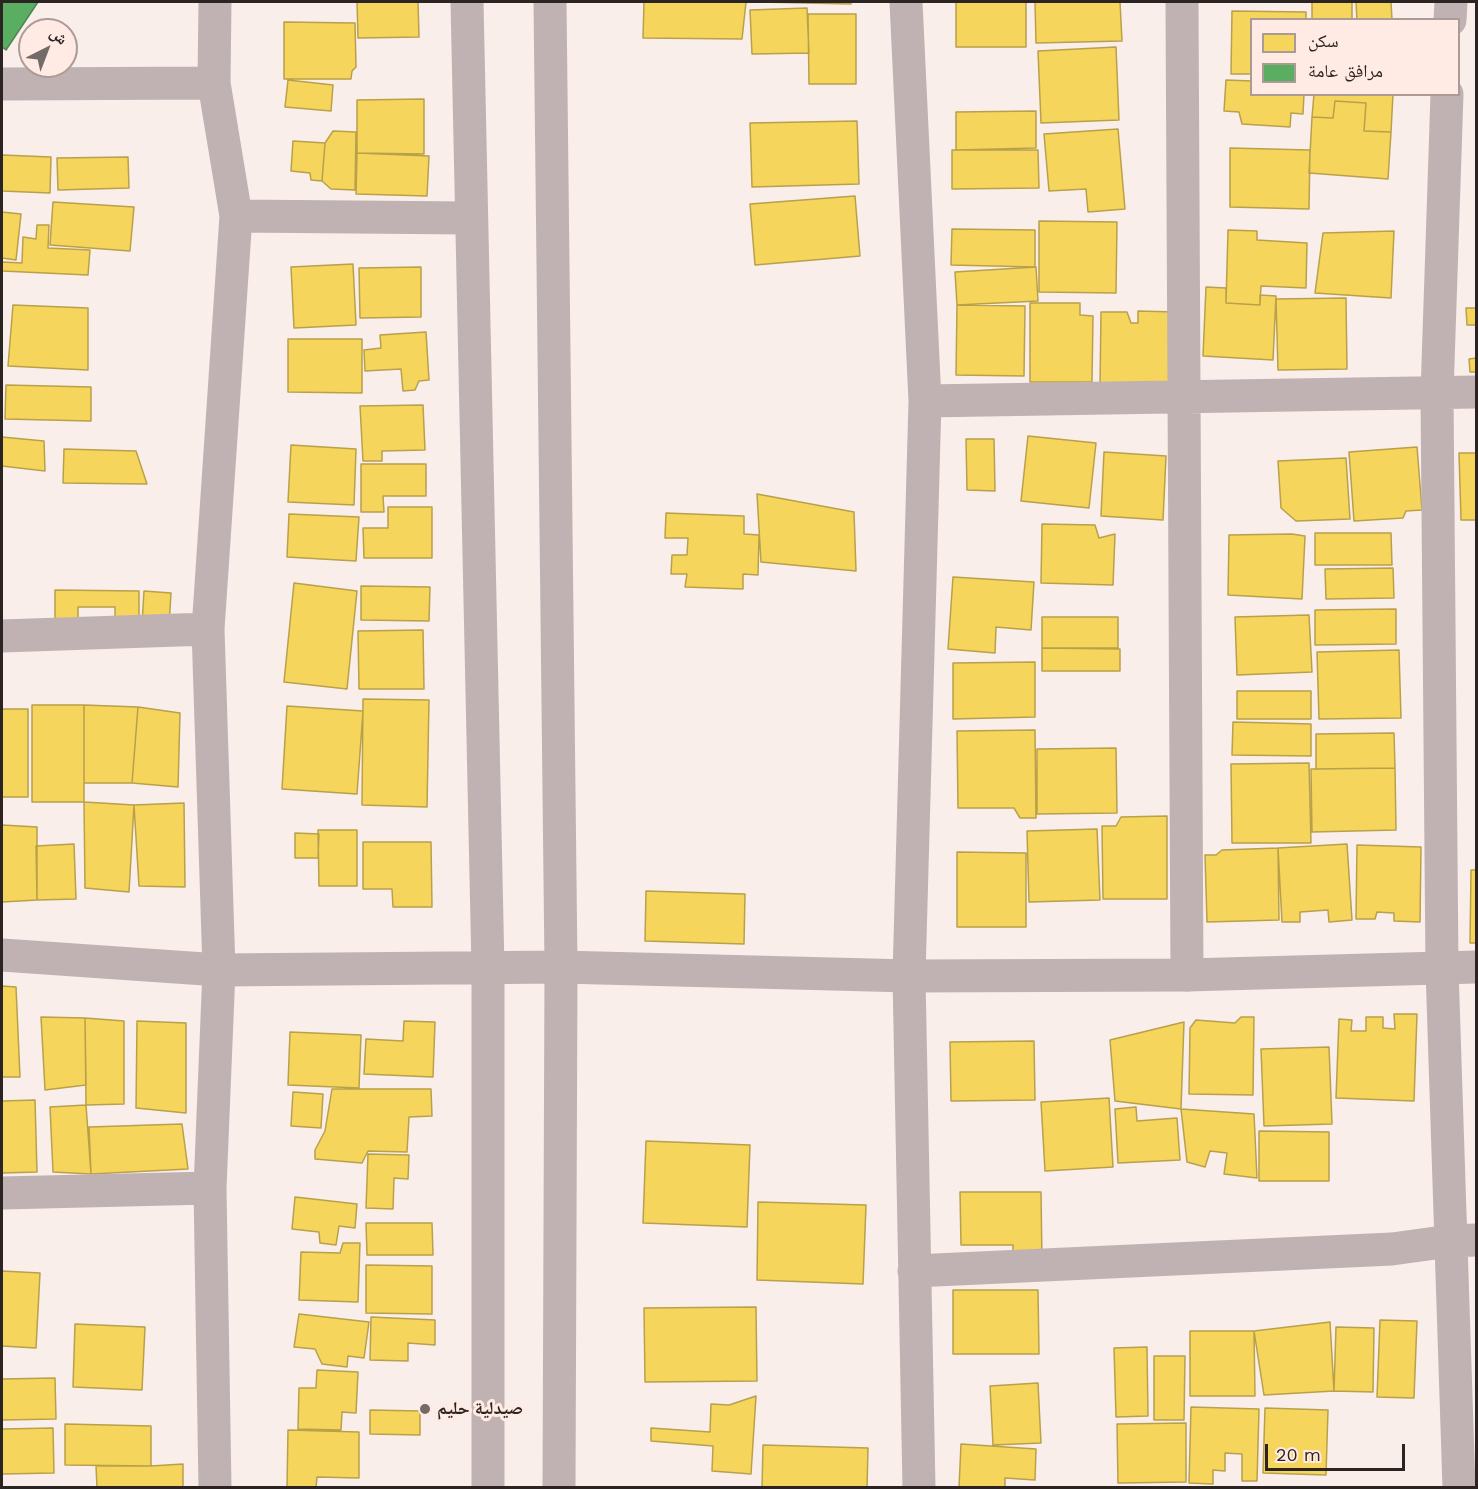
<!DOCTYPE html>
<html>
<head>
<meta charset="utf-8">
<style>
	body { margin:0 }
	#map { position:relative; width:1478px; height:1489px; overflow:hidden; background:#f9eeea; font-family:"Work Sans","Noto Naskh Arabic",sans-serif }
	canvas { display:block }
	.frame { position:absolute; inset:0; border:3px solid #2c2422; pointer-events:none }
	.legend { position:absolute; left:1250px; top:18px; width:210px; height:78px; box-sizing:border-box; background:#ffeae4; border:2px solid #ab9b96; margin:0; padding:8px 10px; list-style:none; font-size:18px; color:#2c2422 }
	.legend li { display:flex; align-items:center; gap:12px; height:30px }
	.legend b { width:30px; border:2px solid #ab9b96 }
	.north { position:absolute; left:18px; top:18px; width:60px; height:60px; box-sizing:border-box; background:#ffeae4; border:2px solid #ab9b96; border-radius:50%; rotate:42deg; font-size:16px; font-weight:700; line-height:24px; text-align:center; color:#2c2422 }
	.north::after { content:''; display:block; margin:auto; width:21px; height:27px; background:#746b68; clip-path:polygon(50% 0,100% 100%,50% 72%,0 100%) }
	.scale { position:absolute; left:1265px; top:1444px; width:140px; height:27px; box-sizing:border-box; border:3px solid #2c2422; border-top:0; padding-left:8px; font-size:18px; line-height:21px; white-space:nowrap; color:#2c2422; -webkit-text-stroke:4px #ffeae4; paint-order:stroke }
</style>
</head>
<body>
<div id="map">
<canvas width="1478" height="1489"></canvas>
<div class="frame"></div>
<ul class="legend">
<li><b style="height:16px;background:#f6d55c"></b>سكن</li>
<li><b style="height:16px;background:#5aae61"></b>مرافق عامة</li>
</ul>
<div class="north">ش</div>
<div class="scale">20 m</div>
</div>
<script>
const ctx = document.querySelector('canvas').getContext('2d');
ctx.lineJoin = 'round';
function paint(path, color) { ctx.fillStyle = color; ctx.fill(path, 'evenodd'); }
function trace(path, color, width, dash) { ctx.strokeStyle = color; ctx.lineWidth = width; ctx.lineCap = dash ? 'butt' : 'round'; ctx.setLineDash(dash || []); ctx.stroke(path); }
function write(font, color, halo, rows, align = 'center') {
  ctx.font = font + ' "Work Sans","Noto Naskh Arabic",sans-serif'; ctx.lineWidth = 6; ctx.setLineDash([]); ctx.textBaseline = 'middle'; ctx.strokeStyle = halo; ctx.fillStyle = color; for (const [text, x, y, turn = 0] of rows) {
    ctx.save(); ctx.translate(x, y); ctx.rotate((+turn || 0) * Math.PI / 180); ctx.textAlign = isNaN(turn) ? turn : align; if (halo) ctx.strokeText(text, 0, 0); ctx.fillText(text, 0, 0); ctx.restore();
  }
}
const homes = new Path2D(`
	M 357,2 L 418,2 L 419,37 L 358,38 Z
	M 644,2 L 746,2 L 742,39 L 643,38 Z
	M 760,2 L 851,2 L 851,4 Z
	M 956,2 L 1026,2 L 1026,47 L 956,47 Z
	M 1035,2 L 1120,2 L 1122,41 L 1036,43 Z
	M 1312,2 L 1352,2 L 1352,20 L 1312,20 Z
	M 1356,2 L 1391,2 L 1392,20 L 1357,20 Z
	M 807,8 L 809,53 L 752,54 L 750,10 Z
	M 1232,11 L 1306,12 L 1306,20 L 1252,20 L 1252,74 L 1231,74 Z
	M 808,14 L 856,14 L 856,84 L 809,84 Z
	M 284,22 L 355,23 L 356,67 L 352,71 L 351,79 L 284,79 Z
	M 1116,47 L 1119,120 L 1041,123 L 1038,51 Z
	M 288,80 L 333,85 L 331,111 L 285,107 Z
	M 1226,80 L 1252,81 L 1252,94 L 1304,94 L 1303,114 L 1291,113 L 1290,127 L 1242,124 L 1239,112 L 1224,111 Z
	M 1314,94 L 1393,94 L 1391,132 L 1364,131 L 1366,103 L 1335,101 L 1333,118 L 1312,117 Z
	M 424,99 L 424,154 L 357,153 L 357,100 Z
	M 1335,101 L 1366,103 L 1364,131 L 1391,132 L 1388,179 L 1309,173 L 1312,117 L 1333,118 Z
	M 1036,111 L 1036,148 L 956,150 L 956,112 Z
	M 857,121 L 859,184 L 752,187 L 750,123 Z
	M 1118,129 L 1125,209 L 1088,212 L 1086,189 L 1049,191 L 1044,134 Z
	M 333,131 L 356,132 L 355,190 L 331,189 L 322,181 L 325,143 Z
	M 293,141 L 325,143 L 322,181 L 311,180 L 310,173 L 291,171 Z
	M 1230,148 L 1310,150 L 1309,209 L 1230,207 Z
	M 952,150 L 1038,150 L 1039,188 L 952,189 Z
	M 357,153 L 429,156 L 427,196 L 356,194 Z
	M 2,155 L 51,157 L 50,193 L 2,191 Z
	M 128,157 L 129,188 L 58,190 L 57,158 Z
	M 855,196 L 860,256 L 755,265 L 750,204 Z
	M 53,202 L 134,207 L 130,251 L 50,245 Z
	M 2,212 L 21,214 L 16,260 L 2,258 Z
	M 1039,221 L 1117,222 L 1116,293 L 1039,292 Z
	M 37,225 L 49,225 L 48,248 L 90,250 L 88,275 L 2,271 L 2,262 L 22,263 L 23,237 L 36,239 Z
	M 952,229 L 1035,230 L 1035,267 L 951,265 Z
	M 1228,230 L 1257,231 L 1257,240 L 1307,243 L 1306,288 L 1261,286 L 1260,305 L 1226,303 Z
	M 1394,231 L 1391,298 L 1315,293 L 1323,233 Z
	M 353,264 L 356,325 L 294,328 L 291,267 Z
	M 421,267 L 421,317 L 360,318 L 359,268 Z
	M 1036,267 L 1038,301 L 957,305 L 955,272 Z
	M 1206,287 L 1226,288 L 1226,303 L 1260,305 L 1260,295 L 1276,296 L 1273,360 L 1203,356 Z
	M 1346,298 L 1347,369 L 1278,370 L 1276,299 Z
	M 1030,303 L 1080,303 L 1080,315 L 1093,316 L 1092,382 L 1030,382 Z
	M 13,305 L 88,308 L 88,370 L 8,366 Z
	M 957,305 L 1025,306 L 1024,376 L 956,375 Z
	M 1466,308 L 1476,308 L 1476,325 L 1467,325 Z
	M 1138,311 L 1175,312 L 1174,389 L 1100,387 L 1101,312 L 1127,312 L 1131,323 L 1138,323 Z
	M 426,332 L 429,380 L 419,381 L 415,390 L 403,391 L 401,369 L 365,371 L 364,350 L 381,348 L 380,335 Z
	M 288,339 L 362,339 L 362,393 L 288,392 Z
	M 1476,358 L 1476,372 L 1470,372 L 1469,359 Z
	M 6,385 L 91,387 L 91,421 L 5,419 Z
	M 423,405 L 425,450 L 382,451 L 382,461 L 363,461 L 360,406 Z
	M 1028,436 L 1096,443 L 1089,508 L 1021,501 Z
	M 2,437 L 44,441 L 45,471 L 2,466 Z
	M 966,439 L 994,439 L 995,491 L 967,490 Z
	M 291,445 L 356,449 L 354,505 L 288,502 Z
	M 1417,447 L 1422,510 L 1406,511 L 1403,518 L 1354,521 L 1349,452 Z
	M 64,449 L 136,451 L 147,484 L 63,483 Z
	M 1104,452 L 1166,456 L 1163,520 L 1101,516 Z
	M 1459,453 L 1476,453 L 1476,520 L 1461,520 Z
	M 1346,458 L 1350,519 L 1296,521 L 1281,508 L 1278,461 Z
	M 361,464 L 426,464 L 426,496 L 383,496 L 384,512 L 361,512 Z
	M 757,494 L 854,512 L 856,571 L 761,562 Z
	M 388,507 L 432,507 L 432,558 L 364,558 L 363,528 L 388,528 Z
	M 666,513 L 744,516 L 744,534 L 759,535 L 758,575 L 743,574 L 743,589 L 685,587 L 687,574 L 671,574 L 672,555 L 687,555 L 688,538 L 665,538 Z
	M 289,514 L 359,517 L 356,561 L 287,557 Z
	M 1042,524 L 1095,525 L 1099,538 L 1115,534 L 1113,585 L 1041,583 Z
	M 1315,533 L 1391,533 L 1392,565 L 1315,565 Z
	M 1292,534 L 1305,536 L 1302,599 L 1228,595 L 1229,535 Z
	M 1393,568 L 1394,598 L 1326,599 L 1325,569 Z
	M 953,577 L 1034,582 L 1031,630 L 996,627 L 995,653 L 948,649 Z
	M 294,583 L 357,591 L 347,689 L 284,682 Z
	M 361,586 L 430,587 L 429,621 L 361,620 Z
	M 55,590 L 139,591 L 139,623 L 115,623 L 115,607 L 78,607 L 78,624 L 55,623 Z
	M 144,591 L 171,593 L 169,626 L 142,624 Z
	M 1396,609 L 1396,644 L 1315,645 L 1315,610 Z
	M 1309,615 L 1312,672 L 1237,675 L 1235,617 Z
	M 1042,617 L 1118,617 L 1118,648 L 1042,648 Z
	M 423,630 L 424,689 L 359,689 L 358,631 Z
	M 1042,648 L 1120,649 L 1120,671 L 1042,671 Z
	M 1399,650 L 1401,718 L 1319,719 L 1317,652 Z
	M 1035,662 L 1035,717 L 953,719 L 953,663 Z
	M 1237,691 L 1311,691 L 1311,719 L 1237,719 Z
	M 363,699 L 429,700 L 427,807 L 362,805 Z
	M 32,705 L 84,705 L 84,802 L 32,802 Z
	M 84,705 L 138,707 L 132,783 L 84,783 Z
	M 287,706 L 363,711 L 357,794 L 282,789 Z
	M 138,707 L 180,713 L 178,787 L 132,783 Z
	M 2,709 L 28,709 L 28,797 L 2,797 Z
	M 1233,722 L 1311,724 L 1311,756 L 1232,755 Z
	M 1035,730 L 1036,818 L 1020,818 L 1014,808 L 958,808 L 957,731 Z
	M 1394,733 L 1395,768 L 1316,769 L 1316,734 Z
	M 1116,748 L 1117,813 L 1037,814 L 1037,749 Z
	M 1309,763 L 1311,843 L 1232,843 L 1231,764 Z
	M 1395,768 L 1396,830 L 1312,832 L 1311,769 Z
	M 84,802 L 134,805 L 129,892 L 85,888 Z
	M 184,803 L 185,887 L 139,886 L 134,805 Z
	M 1167,816 L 1167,899 L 1103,899 L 1102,826 L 1116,826 L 1121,817 Z
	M 2,825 L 37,827 L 37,900 L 2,902 Z
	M 1097,829 L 1100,900 L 1029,902 L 1027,831 Z
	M 318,830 L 357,830 L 357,886 L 319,886 Z
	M 295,833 L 319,834 L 318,858 L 295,858 Z
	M 363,842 L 431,842 L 432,907 L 393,907 L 392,889 L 363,889 Z
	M 74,844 L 76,899 L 37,900 L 36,846 Z
	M 1347,844 L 1352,920 L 1329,922 L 1328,910 L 1300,912 L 1300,922 L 1282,922 L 1278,848 Z
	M 1357,845 L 1421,847 L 1420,922 L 1394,921 L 1394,913 L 1377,912 L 1375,919 L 1356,919 Z
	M 1278,848 L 1279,920 L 1207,922 L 1205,855 L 1216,855 L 1222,850 Z
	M 957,852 L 1026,853 L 1026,927 L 957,927 Z
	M 1471,870 L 1476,870 L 1476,943 L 1470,943 Z
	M 646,891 L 745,894 L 744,944 L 645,941 Z
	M 2,986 L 16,987 L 20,1077 L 2,1077 Z
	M 1394,1014 L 1417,1014 L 1414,1101 L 1336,1098 L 1339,1019 L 1352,1020 L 1351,1031 L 1366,1031 L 1366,1017 L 1383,1017 L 1383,1028 L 1395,1029 Z
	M 41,1017 L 85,1018 L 86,1085 L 45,1090 Z
	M 1241,1017 L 1254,1017 L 1253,1095 L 1189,1094 L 1190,1028 L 1196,1020 L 1235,1023 Z
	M 85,1018 L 124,1021 L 124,1104 L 86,1105 Z
	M 137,1021 L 186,1023 L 186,1113 L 136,1108 Z
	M 404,1021 L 435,1022 L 433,1077 L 364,1074 L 366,1039 L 403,1041 Z
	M 1184,1022 L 1181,1109 L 1115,1101 L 1110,1040 Z
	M 290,1032 L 361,1035 L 359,1088 L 288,1085 Z
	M 1034,1041 L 1035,1100 L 951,1101 L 950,1042 Z
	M 1329,1047 L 1332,1124 L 1264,1126 L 1261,1049 Z
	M 332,1089 L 431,1089 L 432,1116 L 409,1117 L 407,1152 L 368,1151 L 362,1163 L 315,1159 L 315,1150 L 325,1131 Z
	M 293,1092 L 323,1094 L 321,1128 L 291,1126 Z
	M 1109,1098 L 1113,1167 L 1045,1171 L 1041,1102 Z
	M 35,1100 L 37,1172 L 2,1173 L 2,1101 Z
	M 86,1105 L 91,1174 L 53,1172 L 50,1107 Z
	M 1136,1107 L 1137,1121 L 1177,1118 L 1180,1160 L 1118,1163 L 1115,1109 Z
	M 1181,1109 L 1254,1114 L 1257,1178 L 1224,1174 L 1227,1153 L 1210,1151 L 1205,1167 L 1187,1162 Z
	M 182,1124 L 188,1169 L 91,1174 L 89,1127 Z
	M 1259,1131 L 1329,1132 L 1329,1181 L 1259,1181 Z
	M 646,1141 L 750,1145 L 747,1227 L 643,1223 Z
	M 368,1154 L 409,1155 L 408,1179 L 394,1178 L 393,1209 L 366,1208 Z
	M 960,1192 L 1041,1192 L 1042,1262 L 1013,1262 L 1013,1245 L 961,1245 Z
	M 295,1197 L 357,1204 L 355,1228 L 339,1226 L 336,1245 L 320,1243 L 319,1232 L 292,1229 Z
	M 758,1202 L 866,1205 L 863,1284 L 757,1280 Z
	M 366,1223 L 432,1223 L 433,1255 L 367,1255 Z
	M 343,1243 L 360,1243 L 358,1302 L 299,1300 L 301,1252 L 340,1253 Z
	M 366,1265 L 432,1266 L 432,1314 L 366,1313 Z
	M 2,1271 L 40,1273 L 36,1348 L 2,1346 Z
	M 953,1290 L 1038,1290 L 1039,1354 L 953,1354 Z
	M 756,1307 L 757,1381 L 645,1382 L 644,1308 Z
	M 299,1314 L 369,1322 L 364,1358 L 348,1356 L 347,1367 L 322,1364 L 315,1349 L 294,1347 Z
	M 371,1317 L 435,1320 L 435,1345 L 408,1343 L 408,1361 L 370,1360 Z
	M 1380,1320 L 1417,1321 L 1414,1398 L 1377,1397 Z
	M 1330,1322 L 1334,1391 L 1264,1395 L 1254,1331 Z
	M 75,1324 L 145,1327 L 142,1390 L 73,1387 Z
	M 1336,1327 L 1374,1328 L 1373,1392 L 1334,1391 Z
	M 1190,1331 L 1254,1331 L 1255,1396 L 1190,1396 Z
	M 1147,1347 L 1148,1416 L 1116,1417 L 1114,1348 Z
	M 1154,1356 L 1185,1356 L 1184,1420 L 1154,1420 Z
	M 317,1370 L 358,1372 L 356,1413 L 342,1412 L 341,1430 L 298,1429 L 299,1388 L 316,1388 Z
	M 55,1378 L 56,1419 L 2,1420 L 2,1379 Z
	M 1038,1383 L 1041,1443 L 993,1445 L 990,1386 Z
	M 756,1396 L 751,1474 L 712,1471 L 713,1446 L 651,1441 L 651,1428 L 710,1432 L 711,1404 L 729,1405 Z
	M 1191,1407 L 1259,1409 L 1257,1481 L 1242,1481 L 1242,1454 L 1225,1453 L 1225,1471 L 1213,1470 L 1213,1484 L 1189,1483 Z
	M 1265,1408 L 1328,1410 L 1326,1475 L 1263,1473 Z
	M 370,1410 L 420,1411 L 420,1435 L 370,1434 Z
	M 1186,1423 L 1186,1482 L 1118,1483 L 1117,1424 Z
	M 65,1424 L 151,1426 L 151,1466 L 65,1465 Z
	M 53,1428 L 54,1473 L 2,1474 L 2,1429 Z
	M 288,1430 L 359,1432 L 359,1478 L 317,1477 L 316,1488 L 287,1487 Z
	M 961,1444 L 1036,1449 L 1035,1480 L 1005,1478 L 1005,1488 L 959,1488 Z
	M 763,1445 L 868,1448 L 867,1488 L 762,1488 Z
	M 183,1464 L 183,1488 L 97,1488 L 96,1466 L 151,1466 Z`);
const public = new Path2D(`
	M 2,2 L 38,2 L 6,50 L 2,47 Z`);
const minor = new Path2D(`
	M 215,2 L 214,83 L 236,216 L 208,629 L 219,970 L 210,1188 L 215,1488
	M 906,2 L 925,401 L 909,976 L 919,1488
	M 1182,2 L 1187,975
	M 1450,20 L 1451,2
	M 2,84 L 214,83
	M 1447,94 L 1437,394 L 1442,969 L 1459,1488
	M 236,216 L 471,218
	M 925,401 L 1476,392
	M 2,636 L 208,629
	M 2,1193 L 210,1188
	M 914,1271 L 1392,1249 L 1450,1241 L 1476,1240`);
const tertiary = new Path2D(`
	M 467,2 L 488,968 L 488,1488
	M 550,2 L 561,967 L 559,1488
	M 2,955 L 219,970 L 561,967 L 909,976 L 1187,975 L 1476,967`);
const markers = [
	[425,1409,6,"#746b68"]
];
const poiNames = [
	["صيدلية حليم",437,1409]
];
paint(homes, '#f6d55c');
trace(homes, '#b9a04b', 1.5);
paint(public, '#5aae61');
trace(public, '#4c854e', 1.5);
trace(minor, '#c0b2b3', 33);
trace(tertiary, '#c0b2b3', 33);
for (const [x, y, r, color] of markers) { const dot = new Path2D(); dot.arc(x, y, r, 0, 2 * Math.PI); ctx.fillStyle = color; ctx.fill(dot); trace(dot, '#ffeae4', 2); }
write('bold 18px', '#2c2422', '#ffeae4', poiNames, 'left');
</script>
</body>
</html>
